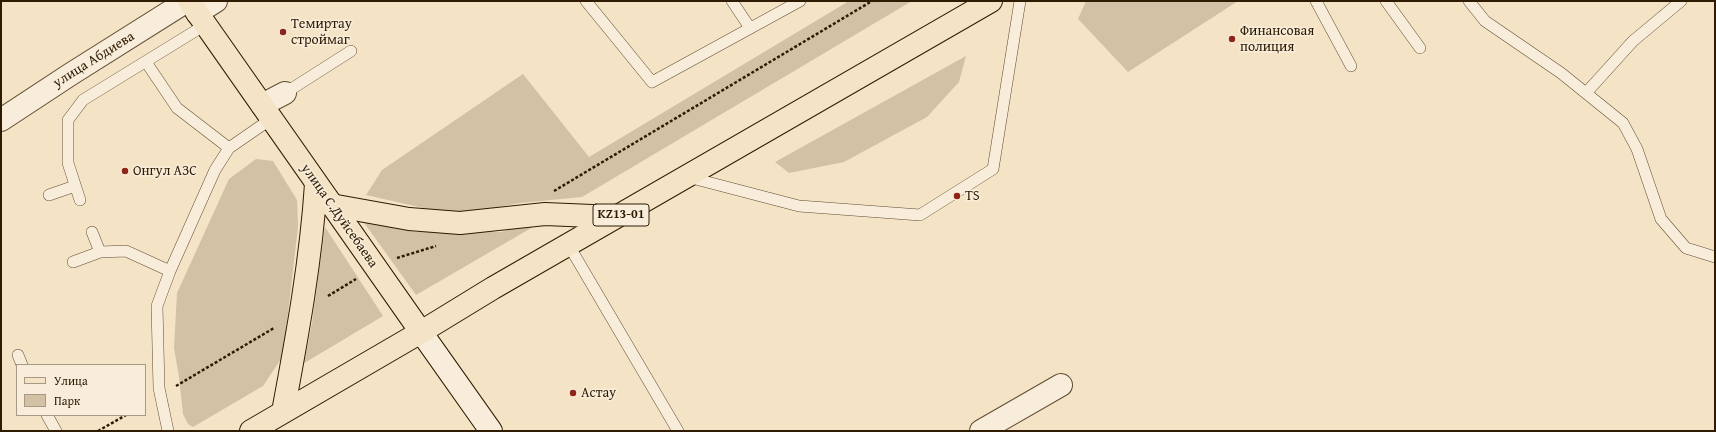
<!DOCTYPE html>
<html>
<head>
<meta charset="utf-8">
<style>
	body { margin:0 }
	#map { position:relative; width:1716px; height:432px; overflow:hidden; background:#f5e3c6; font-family:"Gentium Book Plus",serif }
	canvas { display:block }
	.frame { position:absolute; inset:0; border:2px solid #2e1b01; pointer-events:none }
	.legend { position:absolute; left:16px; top:364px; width:130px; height:52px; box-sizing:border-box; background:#f8edda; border:1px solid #a79983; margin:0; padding:5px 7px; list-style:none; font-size:12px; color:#2e1b01 }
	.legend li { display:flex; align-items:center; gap:8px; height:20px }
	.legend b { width:20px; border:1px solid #a79983 }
</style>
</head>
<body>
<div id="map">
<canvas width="1716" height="432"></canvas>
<div class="frame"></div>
<ul class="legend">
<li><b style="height:5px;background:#f5e3c6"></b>Улица</li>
<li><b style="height:11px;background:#d3c1a5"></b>Парк</li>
</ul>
</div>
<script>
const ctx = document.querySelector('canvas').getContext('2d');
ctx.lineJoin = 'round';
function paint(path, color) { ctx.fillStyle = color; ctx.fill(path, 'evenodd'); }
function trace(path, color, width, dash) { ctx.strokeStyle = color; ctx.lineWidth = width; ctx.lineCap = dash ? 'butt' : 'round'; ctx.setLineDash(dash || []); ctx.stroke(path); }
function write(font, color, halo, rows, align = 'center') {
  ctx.font = font + ' "Gentium Book Plus",serif'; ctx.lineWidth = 3; ctx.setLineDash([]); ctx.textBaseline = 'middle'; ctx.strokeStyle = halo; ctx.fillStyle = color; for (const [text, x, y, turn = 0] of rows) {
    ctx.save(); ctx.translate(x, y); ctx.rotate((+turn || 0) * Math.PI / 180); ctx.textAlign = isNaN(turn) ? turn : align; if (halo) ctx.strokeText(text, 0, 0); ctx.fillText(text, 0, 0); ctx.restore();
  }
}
const green = new Path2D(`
	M 849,1 L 912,1 L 582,197 L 520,203 L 470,212 L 432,210 L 366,195 L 382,170 L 523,74 L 589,157 Z
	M 1086,1 L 1238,1 L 1128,72 L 1078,19 Z
	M 966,56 L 959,82 L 927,117 L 844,162 L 789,173 L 775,162 Z
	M 256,159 L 273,161 L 297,200 L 298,227 L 283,356 L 263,386 L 193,427 L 188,424 L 183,414 L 179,377 L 174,348 L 177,293 L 229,179 Z
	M 360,217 L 415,232 L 501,232 L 545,220 L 416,295 Z
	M 325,227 L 383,316 L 301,365 L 305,358 L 312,323 Z`);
const path = new Path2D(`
	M 554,191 L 872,1
	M 397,258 L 436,246
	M 328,296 L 356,279
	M 176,386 L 274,328
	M 98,431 L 126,415`);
const lane = new Path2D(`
	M 586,1 L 652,82 L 800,1
	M 732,1 L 750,28
	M 1316,1 L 1351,66
	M 1386,1 L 1420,48
	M 1469,1 L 1485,21 L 1561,73 L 1623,123 L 1637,149 L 1661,219 L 1686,248 L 1715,257
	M 146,62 L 177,108 L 229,148
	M 285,93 L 351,51
	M 1586,93 L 1633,41 L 1681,1
	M 688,177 L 799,206 L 920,215 L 993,169 L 1020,1
	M 49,195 L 75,186
	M 80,200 L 68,163 L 68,120 L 83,100 L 205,25
	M 92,232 L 100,252
	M 568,244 L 678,431
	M 73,262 L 100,252 L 126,251 L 170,271
	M 18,355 L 22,365
	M 47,415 L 56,431
	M 168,431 L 159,388 L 157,306 L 170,271 L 215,170 L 229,148 L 271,119`);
const street = new Path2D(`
	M 197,13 L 216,1
	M 262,105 L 285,93
	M 1,120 L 71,74 L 187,1
	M 981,431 L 1061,385`);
const secondary = new Path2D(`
	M 421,332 L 491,431`);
const primary = new Path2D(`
	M 189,1 L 421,332`);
const highway = new Path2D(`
	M 331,205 L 409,219 L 460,223 L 545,214 L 616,217
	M 283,412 C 297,337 311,261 316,184
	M 251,431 L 421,332 L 493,288 L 991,1`);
const markers = [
	[283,32,4,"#8f2418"],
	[1232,39,4,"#8f2418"],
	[125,171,4,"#8f2418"],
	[957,196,4,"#8f2418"],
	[573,393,4,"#8f2418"]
];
const shields = [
	[621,215,56]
];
const shieldNames = [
	["KZ13-01",621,215]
];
const poiNames = [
	["Темиртау",291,24],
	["строймаг",291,40],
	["Финансовая",1240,31],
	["полиция",1240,47],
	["Онгул АЗС",133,171],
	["TS",965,196],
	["Астау",581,393]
];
const streetNames = [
	["улица Абдиева",94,60,-32],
	["улица С.Дуйсебаева",339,216,55]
];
paint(green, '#d3c1a5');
trace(lane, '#604d32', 12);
trace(street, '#604d32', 24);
trace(secondary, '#2e1b01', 24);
trace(primary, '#2e1b01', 24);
trace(highway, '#2e1b01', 24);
trace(path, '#2e1b01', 2.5, [3, 2]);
trace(lane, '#f8edda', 11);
trace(street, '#f8edda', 22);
trace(secondary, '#f8edda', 22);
trace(primary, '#f5e3c6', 22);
trace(highway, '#f5e3c6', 22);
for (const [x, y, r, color] of markers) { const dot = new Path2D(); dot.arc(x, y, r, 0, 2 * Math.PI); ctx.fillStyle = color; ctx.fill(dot); trace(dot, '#f8edda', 1.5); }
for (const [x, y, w] of shields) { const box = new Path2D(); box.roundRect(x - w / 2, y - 11, w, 22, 3); ctx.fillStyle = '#f8edda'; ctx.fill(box); trace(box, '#2e1b01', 1); }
write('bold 13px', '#2e1b01', null, shieldNames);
write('14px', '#2e1b01', '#f8edda', poiNames, 'left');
write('14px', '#2e1b01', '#f8edda', streetNames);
</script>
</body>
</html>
